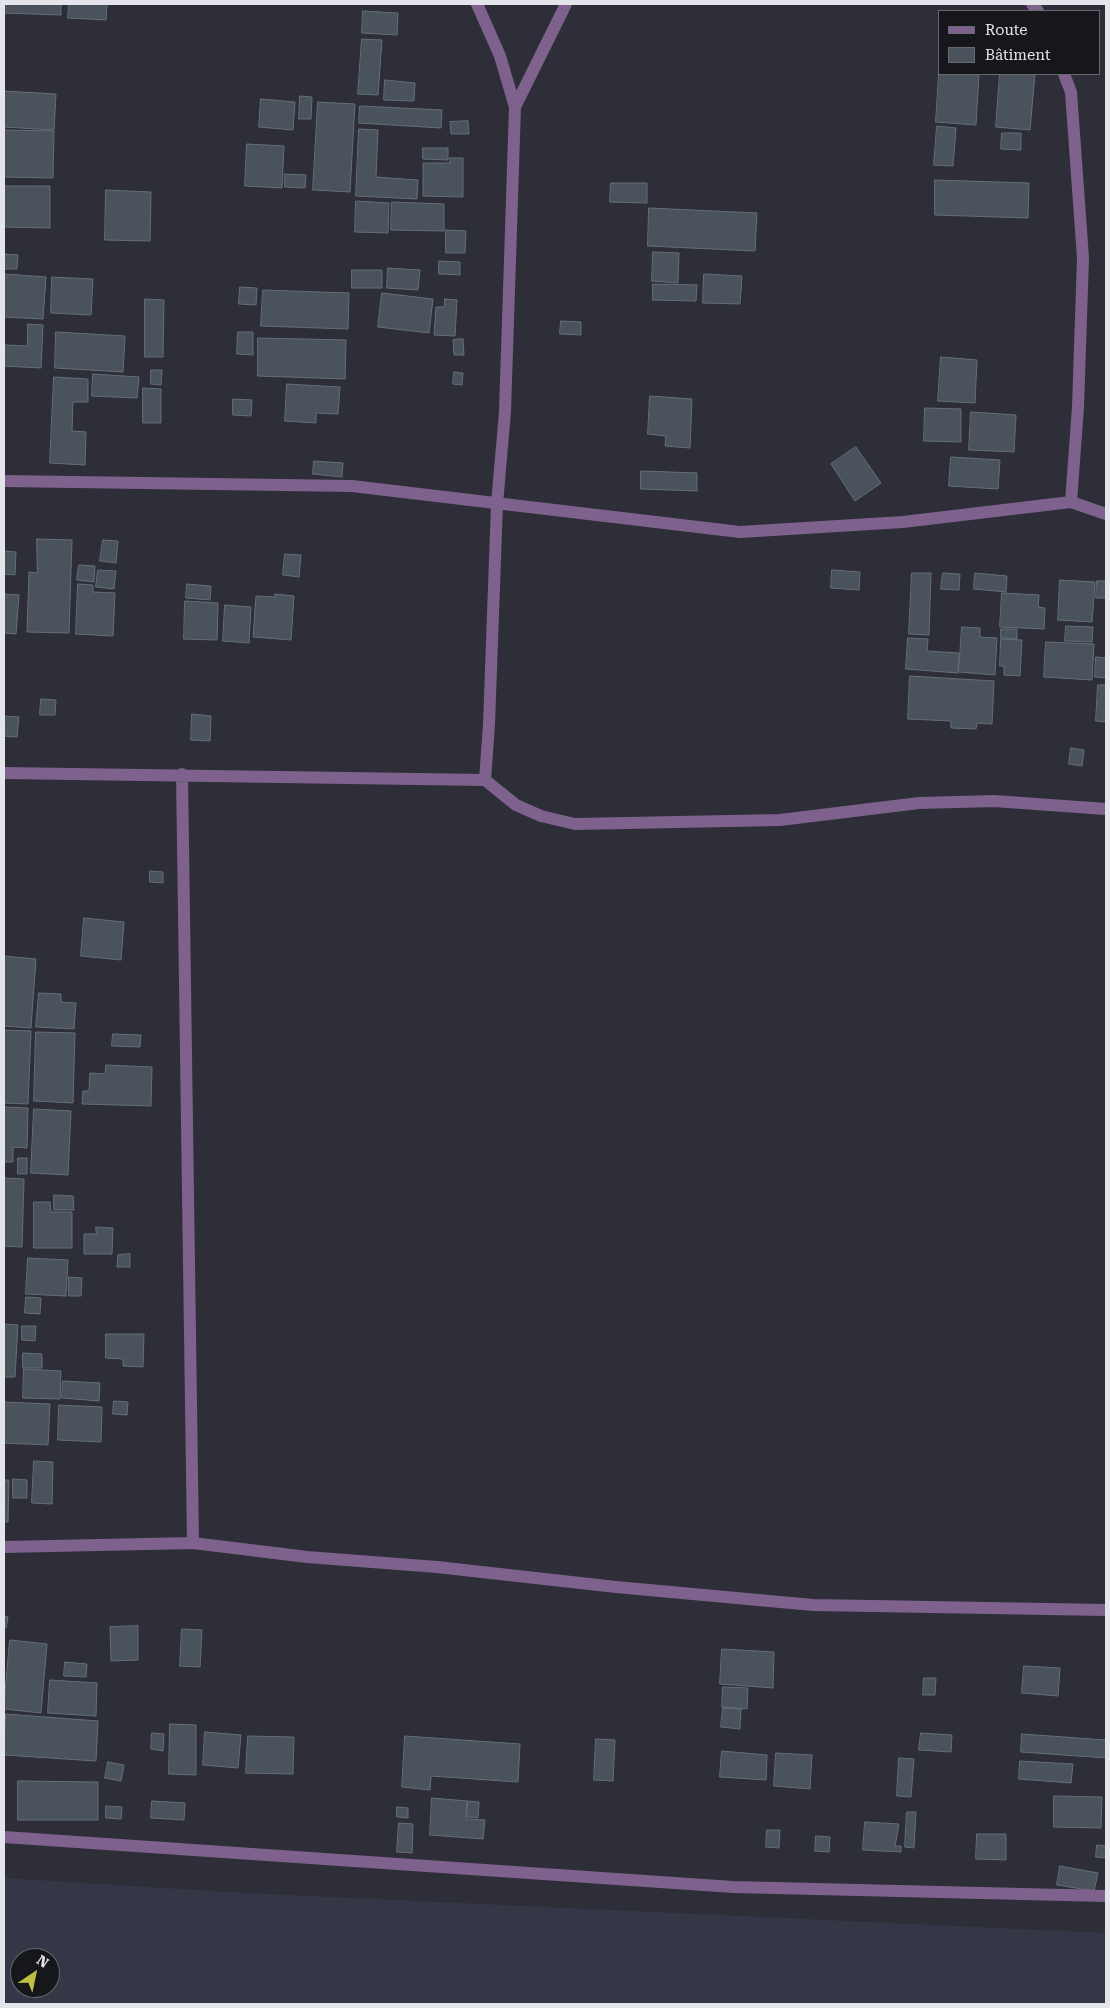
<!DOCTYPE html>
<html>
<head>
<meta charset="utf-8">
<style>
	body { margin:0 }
	#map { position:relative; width:1110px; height:2008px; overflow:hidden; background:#2d2e38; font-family:"Roboto Serif",serif }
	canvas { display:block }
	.frame { position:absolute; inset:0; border:5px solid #e4e5eb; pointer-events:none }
	.legend { position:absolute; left:938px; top:10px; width:162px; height:65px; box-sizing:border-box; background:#16171b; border:1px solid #68696e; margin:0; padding:6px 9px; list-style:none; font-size:15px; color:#e4e5eb }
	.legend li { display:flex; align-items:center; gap:10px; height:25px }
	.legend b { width:25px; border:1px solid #68696e }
	.north { position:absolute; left:10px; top:1948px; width:50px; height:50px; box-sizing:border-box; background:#16171b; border:1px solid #68696e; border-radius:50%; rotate:34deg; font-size:14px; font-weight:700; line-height:20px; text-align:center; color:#e4e5eb }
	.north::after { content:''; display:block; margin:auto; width:18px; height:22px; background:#bebf42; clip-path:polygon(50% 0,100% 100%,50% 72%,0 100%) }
</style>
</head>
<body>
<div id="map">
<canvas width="1110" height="2008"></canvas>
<div class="frame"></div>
<ul class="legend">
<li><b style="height:6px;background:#7e628d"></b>Route</li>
<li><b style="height:14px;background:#4a535c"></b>Bâtiment</li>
</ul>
<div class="north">N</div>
</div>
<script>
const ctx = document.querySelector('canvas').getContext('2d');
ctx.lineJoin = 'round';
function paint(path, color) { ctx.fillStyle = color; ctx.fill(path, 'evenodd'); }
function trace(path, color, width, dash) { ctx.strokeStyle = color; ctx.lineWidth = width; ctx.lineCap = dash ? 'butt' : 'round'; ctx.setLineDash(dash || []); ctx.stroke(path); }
const built = new Path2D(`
	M 4,1878 L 245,1893 L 1106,1933 L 1106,2004 L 4,2004 ZM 20,1958 L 50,1958 L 50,1988 L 20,1988 Z`);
const building = new Path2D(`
	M 4,4 L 61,4 L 61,15 L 4,13 Z
	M 69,4 L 107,4 L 106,20 L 68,18 Z
	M 363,11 L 398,13 L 397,35 L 362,33 Z
	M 362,39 L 382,40 L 378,95 L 358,94 Z
	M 939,74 L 979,74 L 976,125 L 936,122 Z
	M 1000,74 L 1035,74 L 1030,130 L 996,127 Z
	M 385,80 L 415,83 L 414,101 L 384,100 Z
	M 4,91 L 56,94 L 54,130 L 4,127 Z
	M 300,96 L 312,97 L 311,119 L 299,119 Z
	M 261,99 L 295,102 L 293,130 L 259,127 Z
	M 318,102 L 355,104 L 350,192 L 313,190 Z
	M 360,106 L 442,110 L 441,128 L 359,123 Z
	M 468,121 L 469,134 L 451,134 L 450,122 Z
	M 937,126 L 956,128 L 953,166 L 934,165 Z
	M 359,129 L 378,130 L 376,177 L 418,180 L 417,199 L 356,196 Z
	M 4,130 L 54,131 L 53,178 L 4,177 Z
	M 1002,133 L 1021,133 L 1021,150 L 1001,149 Z
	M 247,144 L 284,146 L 282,188 L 245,186 Z
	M 423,148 L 448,148 L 448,160 L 423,159 Z
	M 450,158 L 463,158 L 463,197 L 423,196 L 423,163 L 450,163 Z
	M 285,174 L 306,175 L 305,188 L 285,187 Z
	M 935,180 L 1029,183 L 1028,218 L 935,215 Z
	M 611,183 L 647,183 L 647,203 L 610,202 Z
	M 4,186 L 50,186 L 50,228 L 4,227 Z
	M 106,190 L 151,192 L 150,241 L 105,240 Z
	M 356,201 L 389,203 L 388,233 L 355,232 Z
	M 392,202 L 444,204 L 444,231 L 391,230 Z
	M 649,208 L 757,213 L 755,251 L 648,246 Z
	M 446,230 L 466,231 L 465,253 L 446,253 Z
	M 653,252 L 679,253 L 678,283 L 652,281 Z
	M 4,254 L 18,255 L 17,269 L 4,269 Z
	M 439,261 L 460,262 L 460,275 L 439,274 Z
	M 388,268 L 420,270 L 418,290 L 387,288 Z
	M 352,270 L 382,270 L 382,288 L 352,288 Z
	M 4,274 L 46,277 L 43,319 L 4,317 Z
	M 704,274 L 742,276 L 740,304 L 703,303 Z
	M 52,277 L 93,279 L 91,315 L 51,313 Z
	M 653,284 L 697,285 L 696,301 L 653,300 Z
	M 240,287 L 257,288 L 256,305 L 239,304 Z
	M 263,290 L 349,293 L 348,329 L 261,326 Z
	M 382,293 L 433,299 L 429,333 L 378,327 Z
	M 145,299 L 164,300 L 163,357 L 145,357 Z
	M 445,299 L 457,300 L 455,336 L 434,335 L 436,307 L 444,307 Z
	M 561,321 L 581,322 L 581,335 L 560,334 Z
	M 28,324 L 43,325 L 41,368 L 4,366 L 4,345 L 27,346 Z
	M 56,332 L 125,336 L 123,372 L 55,368 Z
	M 238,332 L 253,332 L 253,355 L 237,354 Z
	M 258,338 L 346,340 L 345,379 L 258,376 Z
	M 463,339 L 464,355 L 454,355 L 453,340 Z
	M 941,357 L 977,360 L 975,403 L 938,401 Z
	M 151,370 L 162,370 L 161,385 L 151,384 Z
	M 454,372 L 463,373 L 462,385 L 453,384 Z
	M 93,374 L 139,377 L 137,398 L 92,396 Z
	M 54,377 L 88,379 L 88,402 L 73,402 L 72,431 L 86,432 L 85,465 L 50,463 Z
	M 287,384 L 340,387 L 338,414 L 316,413 L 316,423 L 285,421 Z
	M 143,388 L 161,389 L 161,423 L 143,423 Z
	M 650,396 L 692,399 L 690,448 L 665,446 L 666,436 L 648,434 Z
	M 233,399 L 252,400 L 251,416 L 233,415 Z
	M 925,408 L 961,409 L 961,442 L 924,441 Z
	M 971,412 L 1016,415 L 1014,452 L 969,450 Z
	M 856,447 L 881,483 L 855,501 L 831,464 Z
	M 951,457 L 1000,460 L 998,489 L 949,486 Z
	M 314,461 L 343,463 L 342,477 L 313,474 Z
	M 641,471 L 697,473 L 697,491 L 641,489 Z
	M 37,539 L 72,540 L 69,633 L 27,632 L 29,572 L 37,573 Z
	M 103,540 L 118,541 L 116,563 L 100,561 Z
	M 4,551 L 16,552 L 15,575 L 4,574 Z
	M 285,554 L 301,555 L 299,577 L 283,575 Z
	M 79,565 L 95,566 L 94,582 L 77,580 Z
	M 98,570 L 116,571 L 114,589 L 96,587 Z
	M 832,570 L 860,572 L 859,590 L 831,588 Z
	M 912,573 L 931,573 L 929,635 L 909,634 Z
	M 943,573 L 960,574 L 959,590 L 941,589 Z
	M 975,573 L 1007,576 L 1006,592 L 974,589 Z
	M 1060,580 L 1095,582 L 1092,622 L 1058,620 Z
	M 1097,581 L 1106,581 L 1106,598 L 1096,598 Z
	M 78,584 L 93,585 L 93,592 L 115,593 L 113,636 L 76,634 Z
	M 187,584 L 211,586 L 210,600 L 186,598 Z
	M 1002,593 L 1039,595 L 1038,607 L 1045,608 L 1044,629 L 1000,627 Z
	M 4,594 L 19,595 L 16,634 L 4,633 Z
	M 275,594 L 294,596 L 291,640 L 253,637 L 256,596 L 275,597 Z
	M 185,601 L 218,603 L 217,640 L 184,639 Z
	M 225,605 L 251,607 L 249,643 L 223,641 Z
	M 1066,626 L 1093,627 L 1092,642 L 1065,641 Z
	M 962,627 L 980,628 L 980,637 L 997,638 L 995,675 L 959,672 Z
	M 1001,629 L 1017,629 L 1017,639 L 1001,638 Z
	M 908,638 L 928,639 L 927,651 L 959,653 L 958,673 L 906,669 Z
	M 1001,639 L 1022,640 L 1020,676 L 1004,675 L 1004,666 L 1000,666 Z
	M 1046,642 L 1094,644 L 1092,680 L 1044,677 Z
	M 1096,657 L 1106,658 L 1106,678 L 1095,677 Z
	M 910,676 L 994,681 L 992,724 L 977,723 L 976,729 L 951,728 L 951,721 L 908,719 Z
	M 1098,685 L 1106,685 L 1106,722 L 1096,721 Z
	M 41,699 L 56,700 L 55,715 L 40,715 Z
	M 192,714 L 211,716 L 210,741 L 191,740 Z
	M 4,716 L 19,717 L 17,737 L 4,736 Z
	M 1071,748 L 1084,750 L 1082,766 L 1069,764 Z
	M 150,871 L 163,872 L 163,883 L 150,882 Z
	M 84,918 L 124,922 L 121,960 L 81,956 Z
	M 4,956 L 36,959 L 31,1028 L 4,1026 Z
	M 39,993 L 61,994 L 61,1002 L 76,1003 L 74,1029 L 36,1027 Z
	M 4,1030 L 31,1031 L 28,1104 L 4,1103 Z
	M 36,1032 L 75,1033 L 73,1103 L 34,1101 Z
	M 113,1034 L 141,1035 L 140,1047 L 112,1046 Z
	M 106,1065 L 152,1067 L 151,1106 L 82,1104 L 83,1091 L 89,1091 L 90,1073 L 105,1074 Z
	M 4,1107 L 28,1108 L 27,1148 L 13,1147 L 13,1162 L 4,1162 Z
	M 34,1109 L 71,1111 L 68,1175 L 31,1173 Z
	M 18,1158 L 27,1158 L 27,1174 L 18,1174 Z
	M 4,1178 L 24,1179 L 22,1247 L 4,1246 Z
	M 54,1195 L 73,1196 L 74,1210 L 54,1210 Z
	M 34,1202 L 50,1202 L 51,1212 L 72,1212 L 72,1248 L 34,1248 Z
	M 96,1227 L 113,1228 L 112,1254 L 84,1254 L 84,1234 L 96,1234 Z
	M 130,1254 L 130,1267 L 117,1267 L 118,1255 Z
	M 28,1258 L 68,1260 L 66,1296 L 26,1294 Z
	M 69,1277 L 82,1278 L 81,1296 L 69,1296 Z
	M 26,1297 L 41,1298 L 40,1314 L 25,1313 Z
	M 4,1324 L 18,1325 L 15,1377 L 4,1377 Z
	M 22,1326 L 36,1326 L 35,1341 L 22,1340 Z
	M 106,1334 L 144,1334 L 143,1367 L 123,1366 L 123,1359 L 106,1358 Z
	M 23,1353 L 42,1354 L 42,1368 L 23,1368 Z
	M 24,1369 L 61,1371 L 60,1399 L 23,1398 Z
	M 63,1381 L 100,1383 L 99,1401 L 62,1398 Z
	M 114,1401 L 128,1402 L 127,1415 L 113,1414 Z
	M 4,1402 L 50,1404 L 48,1445 L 4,1443 Z
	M 59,1405 L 102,1407 L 101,1442 L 58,1440 Z
	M 34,1461 L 53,1462 L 52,1504 L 32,1503 Z
	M 13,1479 L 27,1480 L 27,1498 L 13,1498 Z
	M 4,1480 L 9,1480 L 8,1522 L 4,1522 Z
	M 4,1616 L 8,1617 L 6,1628 L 4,1628 Z
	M 138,1626 L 138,1660 L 111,1661 L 110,1627 Z
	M 182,1629 L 202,1630 L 200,1667 L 180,1666 Z
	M 10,1640 L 47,1644 L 41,1713 L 4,1709 Z
	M 722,1649 L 774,1652 L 773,1688 L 720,1684 Z
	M 65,1662 L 87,1664 L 86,1677 L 64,1676 Z
	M 1024,1666 L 1060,1668 L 1058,1696 L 1022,1693 Z
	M 924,1678 L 936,1678 L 935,1695 L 923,1695 Z
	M 50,1680 L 97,1683 L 96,1716 L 48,1713 Z
	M 723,1687 L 748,1688 L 747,1709 L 722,1707 Z
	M 723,1708 L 741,1709 L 740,1729 L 721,1727 Z
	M 6,1714 L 98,1721 L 96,1761 L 4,1755 Z
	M 170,1724 L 196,1725 L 196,1775 L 169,1774 Z
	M 205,1732 L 241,1735 L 238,1768 L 203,1765 Z
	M 152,1733 L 164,1734 L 163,1751 L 151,1749 Z
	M 921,1733 L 952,1735 L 951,1752 L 919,1750 Z
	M 1022,1734 L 1106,1740 L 1106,1758 L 1021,1752 Z
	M 248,1736 L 294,1737 L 293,1774 L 246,1773 Z
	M 405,1736 L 520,1744 L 518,1782 L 431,1776 L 430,1790 L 402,1787 Z
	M 596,1739 L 615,1740 L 613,1781 L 594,1780 Z
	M 722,1751 L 767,1755 L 766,1780 L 720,1777 Z
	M 776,1753 L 812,1755 L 810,1789 L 774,1786 Z
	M 899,1758 L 914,1759 L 911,1797 L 897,1796 Z
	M 1020,1761 L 1073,1764 L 1071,1783 L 1019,1779 Z
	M 108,1762 L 124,1765 L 121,1781 L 105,1778 Z
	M 18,1781 L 98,1782 L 98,1820 L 18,1820 Z
	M 1054,1796 L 1102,1797 L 1101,1828 L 1054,1827 Z
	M 432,1798 L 467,1801 L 466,1819 L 485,1820 L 483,1839 L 430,1835 Z
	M 152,1801 L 185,1803 L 184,1820 L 151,1818 Z
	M 468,1801 L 479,1802 L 478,1818 L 467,1817 Z
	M 106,1806 L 122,1807 L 121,1819 L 106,1818 Z
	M 397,1807 L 408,1808 L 408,1818 L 397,1817 Z
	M 907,1812 L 916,1812 L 914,1848 L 905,1847 Z
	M 865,1822 L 899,1824 L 895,1846 L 901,1846 L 901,1852 L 863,1850 Z
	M 399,1823 L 413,1824 L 412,1853 L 397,1852 Z
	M 767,1830 L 780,1830 L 779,1848 L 766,1847 Z
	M 977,1834 L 1006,1834 L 1006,1860 L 976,1859 Z
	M 816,1836 L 830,1837 L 829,1852 L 815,1851 Z
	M 1097,1845 L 1106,1846 L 1106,1858 L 1096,1857 Z
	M 1060,1866 L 1098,1873 L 1094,1891 L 1057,1885 Z`);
const minor = new Path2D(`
	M 477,4 L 500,56 L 515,107
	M 1032,4 L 1038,11
	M 1064,74 L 1071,92 L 1083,258 L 1078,407 L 1071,502 L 1106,514
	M 4,481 L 352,486 L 740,532 L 903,522 L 1071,502
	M 4,773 L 485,780 L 516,805 L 541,816 L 575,824 L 780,820 L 919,803 L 994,801 L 1106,809
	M 485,780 L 489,724 L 497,504 L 505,412 L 515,107 L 566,4
	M 193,1543 L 307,1557 L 437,1567 L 616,1587 L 813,1605 L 1106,1610
	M 4,1547 L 193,1543 L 182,774
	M 4,1837 L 733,1887 L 1106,1896`);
paint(built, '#353747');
paint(building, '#4a535c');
trace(building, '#656f78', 1);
trace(minor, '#7e628d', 12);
</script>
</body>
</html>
